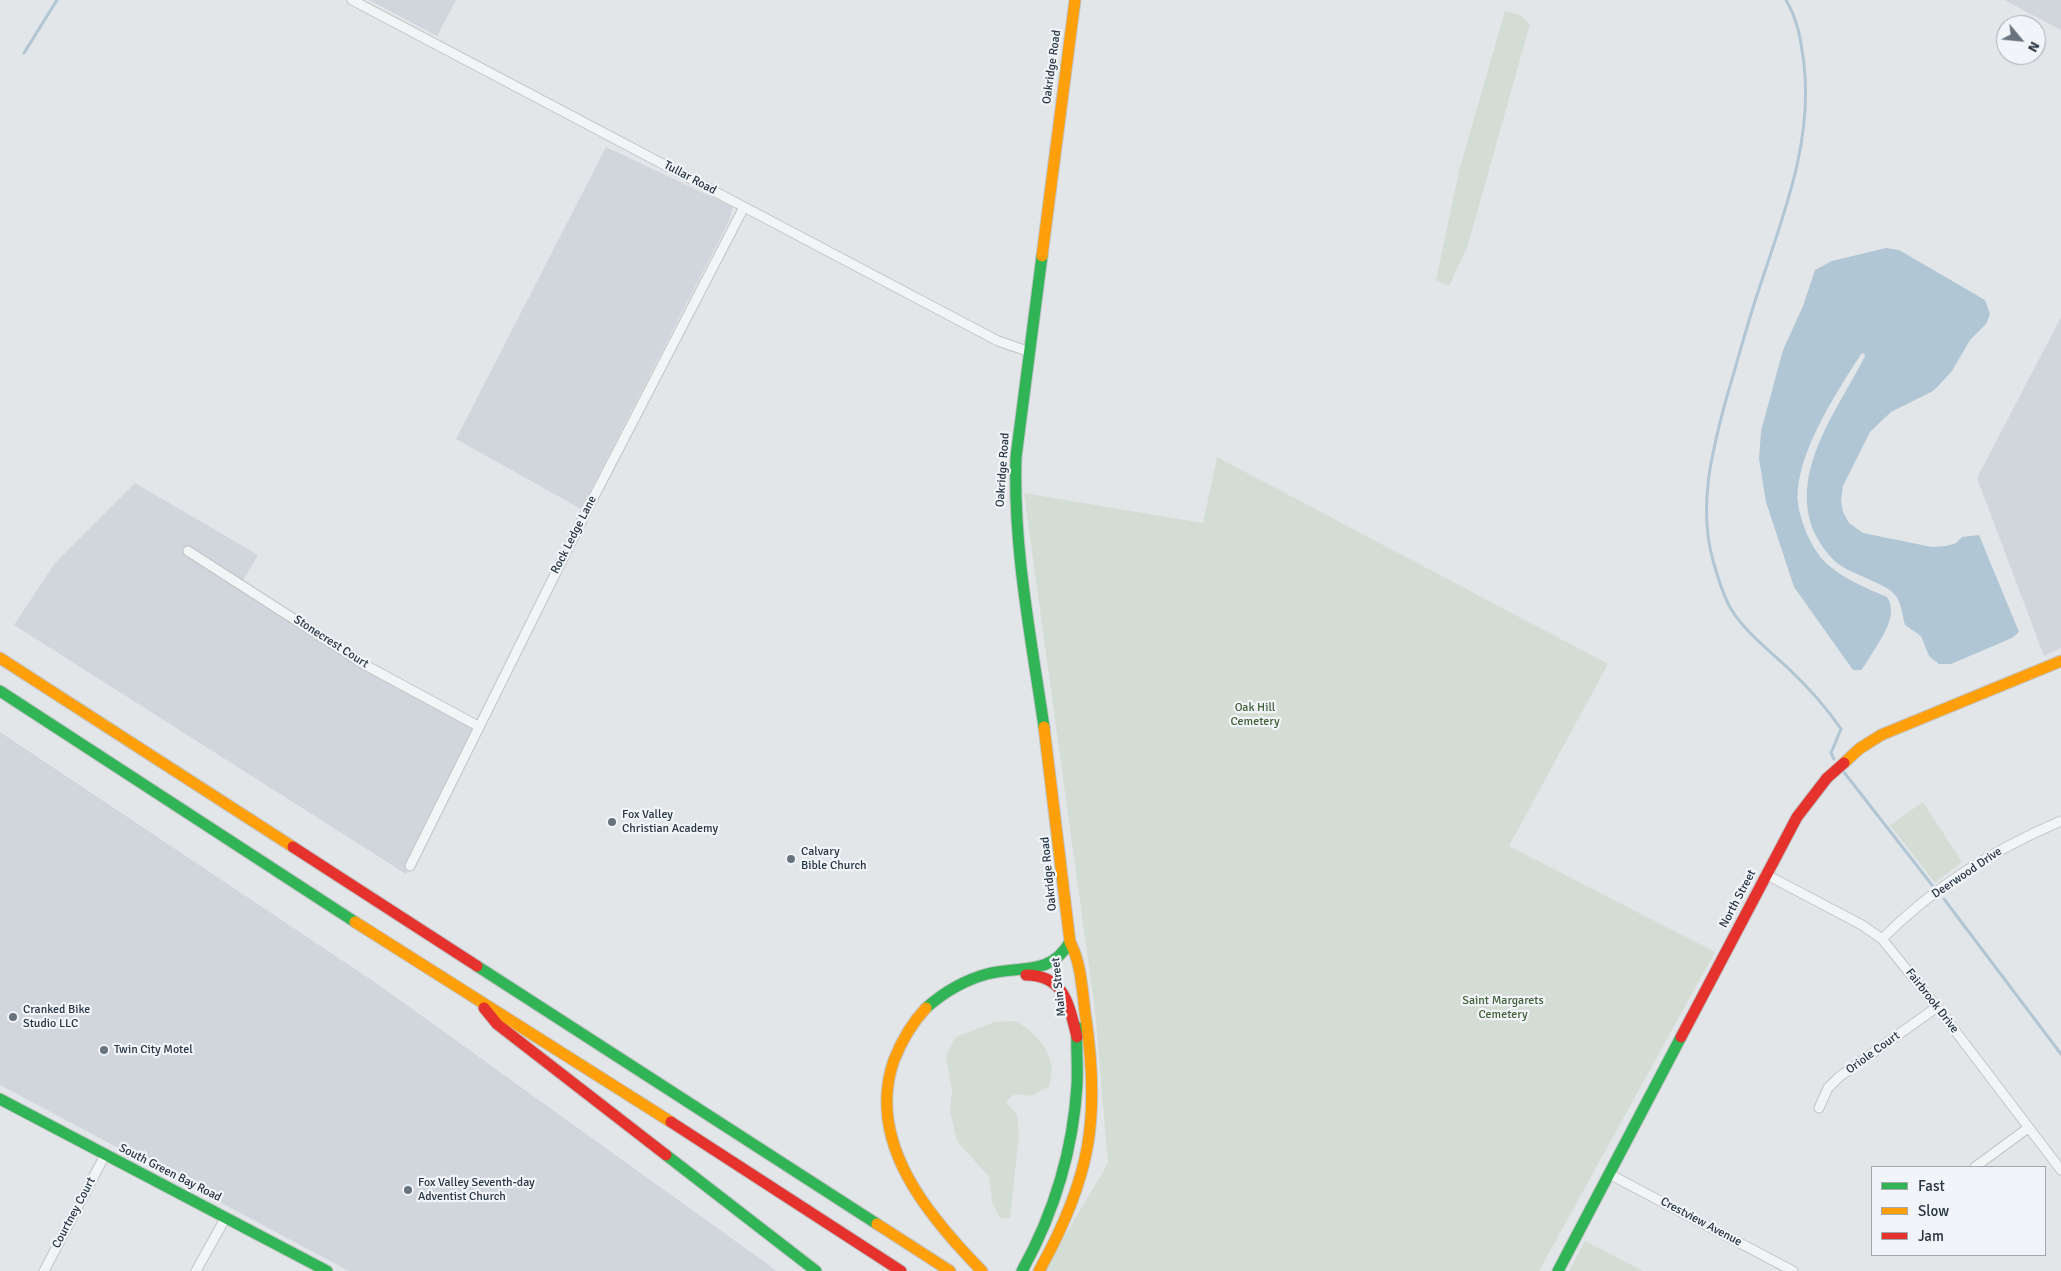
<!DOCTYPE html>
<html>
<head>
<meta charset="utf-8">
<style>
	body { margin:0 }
	#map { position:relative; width:2061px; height:1271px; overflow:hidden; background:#e3e6e9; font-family:Signika,sans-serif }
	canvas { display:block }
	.legend { position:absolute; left:1871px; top:1166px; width:175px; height:90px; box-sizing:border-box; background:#f1f4f8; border:1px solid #a1a8b0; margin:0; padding:6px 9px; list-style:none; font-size:15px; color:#283543 }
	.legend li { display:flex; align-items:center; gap:10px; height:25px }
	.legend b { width:25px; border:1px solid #a1a8b0 }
	.north { position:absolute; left:1996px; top:15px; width:50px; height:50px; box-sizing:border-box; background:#f1f4f8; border:1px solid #a1a8b0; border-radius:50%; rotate:118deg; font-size:14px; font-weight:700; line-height:20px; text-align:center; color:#283543 }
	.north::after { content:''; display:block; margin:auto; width:18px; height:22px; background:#69737d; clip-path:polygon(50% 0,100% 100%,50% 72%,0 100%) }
</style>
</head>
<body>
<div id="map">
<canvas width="2061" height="1271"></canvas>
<ul class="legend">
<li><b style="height:6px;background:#30b455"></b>Fast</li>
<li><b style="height:6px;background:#ff9f0a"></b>Slow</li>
<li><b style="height:6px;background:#e5322d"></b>Jam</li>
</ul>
<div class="north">N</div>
</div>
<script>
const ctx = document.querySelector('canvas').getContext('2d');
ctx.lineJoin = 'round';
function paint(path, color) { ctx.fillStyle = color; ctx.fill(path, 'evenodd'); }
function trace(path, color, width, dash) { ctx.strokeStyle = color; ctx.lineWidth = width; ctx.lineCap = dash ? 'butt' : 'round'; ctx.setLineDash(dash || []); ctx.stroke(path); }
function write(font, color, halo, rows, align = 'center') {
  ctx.font = font + ' Signika,sans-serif'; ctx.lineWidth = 4.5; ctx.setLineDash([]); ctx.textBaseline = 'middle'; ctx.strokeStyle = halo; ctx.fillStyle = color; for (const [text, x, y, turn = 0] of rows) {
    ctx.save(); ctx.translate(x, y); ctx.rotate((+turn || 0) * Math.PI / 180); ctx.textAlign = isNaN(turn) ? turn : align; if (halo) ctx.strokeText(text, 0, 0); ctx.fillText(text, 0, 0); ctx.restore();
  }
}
const built = new Path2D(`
	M 369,0 L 456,0 L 437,36 Z
	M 2004,0 L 2061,0 L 2061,30 Z
	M 606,147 L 733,207 L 729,221 L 581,509 L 456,439 Z
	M 2061,317 L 2061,648 L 2044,656 L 1977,478 Z
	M 135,483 L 258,555 L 241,584 L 318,634 L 478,726 L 406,874 L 14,625 L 55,563 Z
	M 0,732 L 376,983 L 777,1271 L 349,1271 L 0,1085 Z`);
const green = new Path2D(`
	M 1505,11 L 1520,15 L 1530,24 L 1468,245 L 1449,286 L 1436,280 L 1460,167 Z
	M 1217,457 L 1608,664 L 1509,846 L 1715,952 L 1539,1271 L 1044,1271 L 1108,1163 L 1095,1011 L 1024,493 L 1203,523 Z
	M 1923,802 L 1962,862 L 1935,883 L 1890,825 Z
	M 1015,1021 C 1032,1029 1049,1047 1052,1068 C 1052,1074 1050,1081 1049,1087 L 1031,1096 L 1014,1094 L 1006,1102 L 1017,1115 L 1019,1135 L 1010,1218 L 1000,1218 L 992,1202 L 989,1177 L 957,1141 L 950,1111 L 952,1090 L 946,1055 L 956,1037 L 994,1022 Z
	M 1585,1241 L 1643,1271 L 1569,1271 Z`);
const water = new Path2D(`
	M 1886,248 L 1899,250 L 1985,300 L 1990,314 L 1986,324 L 1970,340 L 1952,371 L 1941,383 L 1933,391 L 1891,412 L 1870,432 L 1843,486 L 1841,501 L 1843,512 L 1849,523 L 1863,533 L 1932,547 L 1946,546 L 1956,543 L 1962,537 L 1979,535 L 2019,632 L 2012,638 L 1951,664 L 1939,664 L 1929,656 L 1921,636 L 1905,625 C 1902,615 1902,605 1896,596 C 1889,585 1855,575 1843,567 C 1831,560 1823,548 1816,536 C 1786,474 1838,410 1865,356 L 1864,353 L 1861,354 C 1837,392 1794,456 1798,503 C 1799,513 1803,523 1806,532 C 1811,543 1818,556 1827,564 C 1844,579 1866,588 1887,597 C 1901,617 1875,647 1865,665 L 1861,670 L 1853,670 L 1794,587 L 1766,502 L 1759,459 L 1761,431 L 1783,350 L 1803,306 L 1815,270 L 1832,261 Z`);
const stream = new Path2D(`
	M 1786,0 C 1798,20 1801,41 1804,64 C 1813,142 1783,216 1759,289 C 1747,324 1738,360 1727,396 C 1712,451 1697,508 1714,564 C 1718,578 1724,597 1731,609 C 1746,633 1769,650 1789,669 C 1808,687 1826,707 1841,729 L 1831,753 L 1834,759
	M 24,53 L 57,0
	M 1843,771 L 1932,885
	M 1944,899 L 2061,1054`);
const street = new Path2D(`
	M 352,0 L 998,341 L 1030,352
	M 188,551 L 367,666 L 478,726
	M 410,866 L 586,512 L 744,207
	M 1767,875 L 1862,925 L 1882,939 L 1937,1007 L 2061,1170
	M 1882,939 C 1933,887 1995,849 2061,821
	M 1819,1108 L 1828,1088 L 1839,1077 L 1937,1007
	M 1975,1167 L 2028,1128
	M 1609,1174 L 1793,1271
	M 44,1271 L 105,1155
	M 196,1271 L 226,1217`);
const fast = new Path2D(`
	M 1042,256 L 1016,457 C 1013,548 1031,637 1044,727
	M 0,691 L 355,922
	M 477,966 L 877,1224
	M 926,1008 C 943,993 965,980 987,974 C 1021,965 1049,977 1070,942
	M 0,1099 L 327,1271
	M 666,1155 L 816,1271
	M 1022,1271 C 1054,1213 1073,1151 1077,1085 C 1078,1065 1076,1046 1077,1027
	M 1558,1271 L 1681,1037`);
const slow = new Path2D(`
	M 1042,256 L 1075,0
	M 0,658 L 293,847
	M 1044,727 L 1070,942
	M 1844,763 L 1859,749 L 1881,735 L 2061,661
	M 355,922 L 671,1122
	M 926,1008 C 911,1024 902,1040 894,1060 C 865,1142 929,1217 982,1271
	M 877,1224 L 950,1271
	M 1039,1271 C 1091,1178 1101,1117 1085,1012 C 1082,988 1081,963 1070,942`);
const jam = new Path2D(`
	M 293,847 L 477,966
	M 1026,975 C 1065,975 1069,1006 1077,1037
	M 484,1008 L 497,1024 L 666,1155
	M 1681,1037 L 1797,817 L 1827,778 L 1844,763
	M 671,1122 L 901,1271`);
const markers = [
	[612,822,5,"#69737d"],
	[791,859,5,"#69737d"],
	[13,1017,5,"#69737d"],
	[104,1050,5,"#69737d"],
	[408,1190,5,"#69737d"]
];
const streetNames = [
	["Oakridge Road",1052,67,-82],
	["Tullar Road",690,178,28],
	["Oakridge Road",1003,470,-86],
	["Rock Ledge Lane",574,535,-63],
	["Stonecrest Court",331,642,33],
	["Deerwood Drive",1967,873,-34],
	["Oakridge Road",1049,874,-96],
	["North Street",1738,899,-62],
	["Main Street",1059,987,-96],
	["Fairbrook Drive",1932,1001,52],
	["Oriole Court",1873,1053,-36],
	["South Green Bay Road",170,1173,27],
	["Courtney Court",74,1213,-62],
	["Crestview Avenue",1701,1222,28]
];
const parkNames = [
	["Oak Hill",1255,708],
	["Cemetery",1255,722],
	["Saint Margarets",1503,1001],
	["Cemetery",1503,1015]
];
const poiNames = [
	["Fox Valley",622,815],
	["Christian Academy",622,829],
	["Calvary",801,852],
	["Bible Church",801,866],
	["Cranked Bike",23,1010],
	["Studio LLC",23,1024],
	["Twin City Motel",114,1050],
	["Fox Valley Seventh-day",418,1183],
	["Adventist Church",418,1197]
];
paint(built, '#d1d6dc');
paint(green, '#d4ddd4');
paint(water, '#b0c6d5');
trace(stream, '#b0c6d5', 3);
trace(street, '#c1c4c7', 11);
trace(fast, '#c1c4c7', 13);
trace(slow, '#c1c4c7', 13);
trace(jam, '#c1c4c7', 13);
trace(street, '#f2f4f5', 9);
trace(fast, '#30b455', 11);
trace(slow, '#ff9f0a', 11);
trace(jam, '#e5322d', 11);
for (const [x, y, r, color] of markers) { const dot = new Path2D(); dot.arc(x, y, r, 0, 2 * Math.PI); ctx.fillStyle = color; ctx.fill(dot); trace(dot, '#f1f4f8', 2); }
write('12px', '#283543', '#f1f4f8', streetNames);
write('12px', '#416035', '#f1f4f8', parkNames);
write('12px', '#283543', '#f1f4f8', poiNames, 'left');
</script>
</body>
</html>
